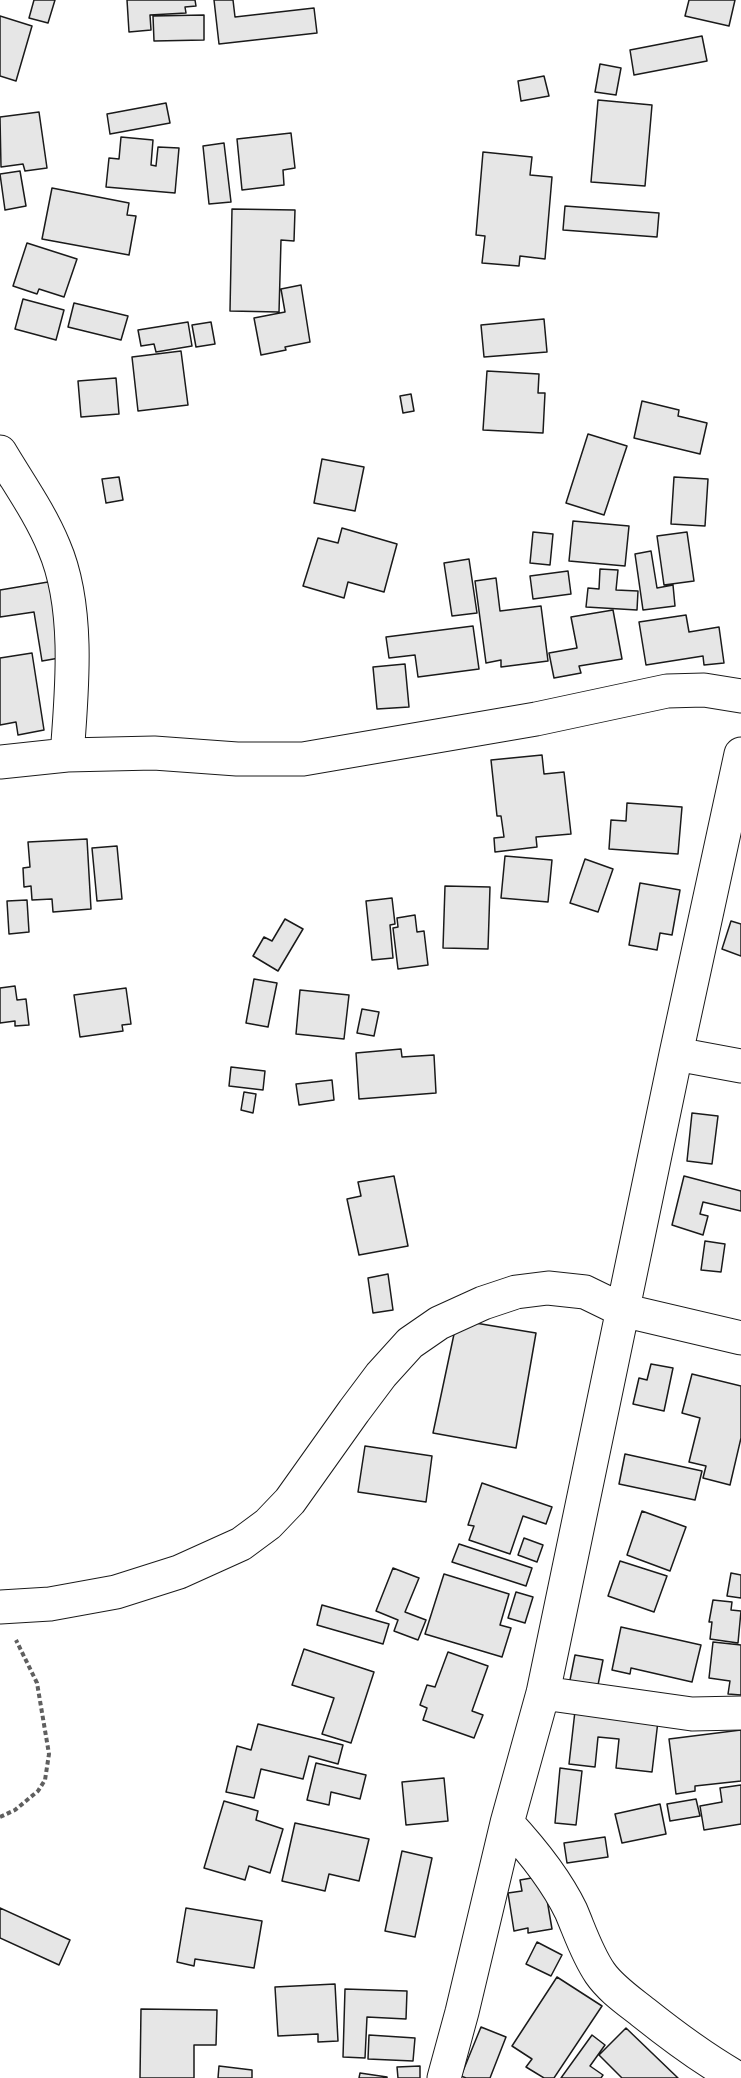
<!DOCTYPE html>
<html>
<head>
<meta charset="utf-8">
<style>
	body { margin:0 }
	canvas { display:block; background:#fff }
</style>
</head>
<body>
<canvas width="741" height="2078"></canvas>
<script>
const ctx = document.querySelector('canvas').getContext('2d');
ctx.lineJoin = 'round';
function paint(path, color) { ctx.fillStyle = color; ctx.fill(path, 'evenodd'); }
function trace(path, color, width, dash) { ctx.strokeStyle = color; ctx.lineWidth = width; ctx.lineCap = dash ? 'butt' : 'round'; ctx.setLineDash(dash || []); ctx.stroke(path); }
const building = new Path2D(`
	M 34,0 L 55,0 L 48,23 L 29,18 Z
	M 127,0 L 195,0 L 196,6 L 185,7 L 186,13 L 150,15 L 151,30 L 129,32 Z
	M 214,0 L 233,0 L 235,17 L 314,8 L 317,33 L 219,44 Z
	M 689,0 L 735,0 L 729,26 L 685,16 Z
	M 204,15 L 204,40 L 154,41 L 153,16 Z
	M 0,16 L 32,26 L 16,81 L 0,76 Z
	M 702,36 L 707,61 L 634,75 L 630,50 Z
	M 600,64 L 621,68 L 616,95 L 595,92 Z
	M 544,76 L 549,96 L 521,101 L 518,81 Z
	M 598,100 L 652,105 L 645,186 L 591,182 Z
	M 166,103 L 170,123 L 110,134 L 107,114 Z
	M 39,112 L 47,168 L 25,171 L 23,164 L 1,167 L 0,117 Z
	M 291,133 L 295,168 L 283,170 L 284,185 L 242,190 L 237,139 Z
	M 121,137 L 153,140 L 151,165 L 156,166 L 158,147 L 179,148 L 175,193 L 106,187 L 109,158 L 119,159 Z
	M 224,143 L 231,202 L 209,204 L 203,146 Z
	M 483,152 L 532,157 L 530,175 L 552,177 L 545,259 L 520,256 L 519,266 L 482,263 L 485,236 L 476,235 Z
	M 20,171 L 26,206 L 5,210 L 0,174 Z
	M 52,188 L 129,203 L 127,215 L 136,216 L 129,255 L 42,239 Z
	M 565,206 L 659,213 L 657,237 L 563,230 Z
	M 232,209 L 295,210 L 294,241 L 281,240 L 279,312 L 230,311 Z
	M 27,243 L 77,259 L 64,297 L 39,289 L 37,294 L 13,286 Z
	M 301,285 L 310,342 L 285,347 L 286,350 L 261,355 L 254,318 L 285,312 L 281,289 Z
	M 23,299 L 64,310 L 56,340 L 15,329 Z
	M 74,303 L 128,316 L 121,340 L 68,327 Z
	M 544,319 L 547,352 L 484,357 L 481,325 Z
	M 188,322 L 192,346 L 156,352 L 154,344 L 141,346 L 138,330 Z
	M 211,322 L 215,344 L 196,347 L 192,325 Z
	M 181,351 L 188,405 L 138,411 L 132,357 Z
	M 487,371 L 539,374 L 538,393 L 545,393 L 543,433 L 483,430 Z
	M 116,378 L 119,414 L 81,417 L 78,381 Z
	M 411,394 L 414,411 L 403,413 L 400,396 Z
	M 642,401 L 679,410 L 678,416 L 707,423 L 700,454 L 634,438 Z
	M 588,434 L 627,446 L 604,515 L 566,503 Z
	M 322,459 L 364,467 L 355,511 L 314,503 Z
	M 119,477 L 123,500 L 106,503 L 102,479 Z
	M 674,477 L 708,479 L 705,526 L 671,524 Z
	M 573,521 L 629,526 L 625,566 L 569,561 Z
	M 342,528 L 397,544 L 384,592 L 348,582 L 344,598 L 303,586 L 318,538 L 338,543 Z
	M 533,532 L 553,534 L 550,565 L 530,563 Z
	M 687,532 L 694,581 L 664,585 L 657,536 Z
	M 651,551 L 657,588 L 673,585 L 675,606 L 643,610 L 635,554 Z
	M 469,559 L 477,613 L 452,616 L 444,563 Z
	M 600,569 L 618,570 L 616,590 L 638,591 L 637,610 L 586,607 L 588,588 L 599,589 Z
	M 568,571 L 571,594 L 533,599 L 530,576 Z
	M 496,578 L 500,611 L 541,606 L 548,661 L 501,667 L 501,660 L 486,663 L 475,581 Z
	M 54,581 L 65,657 L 42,661 L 34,612 L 0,617 L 0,590 Z
	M 613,610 L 622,659 L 579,666 L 581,673 L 554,678 L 549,653 L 577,648 L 571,617 Z
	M 686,615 L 689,632 L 719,627 L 724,663 L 704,665 L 703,656 L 646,665 L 639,622 Z
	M 473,626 L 479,669 L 418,677 L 415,655 L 389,658 L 386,637 Z
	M 32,653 L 44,730 L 18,735 L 16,722 L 0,725 L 0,658 Z
	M 405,664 L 409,707 L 377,709 L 373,667 Z
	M 542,755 L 544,774 L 564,772 L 571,834 L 536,837 L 537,847 L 495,852 L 494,838 L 504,837 L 501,816 L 497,816 L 491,760 Z
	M 627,803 L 682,807 L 678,854 L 609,849 L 611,820 L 626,821 Z
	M 87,839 L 91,909 L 53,912 L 52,899 L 32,900 L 31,886 L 24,887 L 23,868 L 30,867 L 28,842 Z
	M 117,846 L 122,899 L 97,901 L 92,848 Z
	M 505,856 L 552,860 L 548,902 L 501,898 Z
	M 585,859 L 613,869 L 598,912 L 570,903 Z
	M 640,883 L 680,890 L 672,935 L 660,933 L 657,950 L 629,945 Z
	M 445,886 L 490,887 L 488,949 L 443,948 Z
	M 392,898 L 395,924 L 390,925 L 393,958 L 372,960 L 366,901 Z
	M 27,900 L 29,932 L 9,934 L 7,901 Z
	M 415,915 L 417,932 L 424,931 L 428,965 L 398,969 L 393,928 L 398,927 L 397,918 Z
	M 285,919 L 303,929 L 278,971 L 253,956 L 264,937 L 272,941 Z
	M 731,921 L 741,924 L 741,956 L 722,949 Z
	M 254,979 L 277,983 L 268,1027 L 246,1023 Z
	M 15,986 L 17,1000 L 26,999 L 29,1025 L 15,1026 L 15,1021 L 0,1023 L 0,988 Z
	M 126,988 L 131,1024 L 122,1025 L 123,1031 L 80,1037 L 74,995 Z
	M 300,990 L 349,995 L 344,1039 L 296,1034 Z
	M 362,1009 L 379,1012 L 374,1036 L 357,1033 Z
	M 401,1049 L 402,1057 L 434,1055 L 436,1093 L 359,1099 L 356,1053 Z
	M 231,1067 L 265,1071 L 263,1090 L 229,1086 Z
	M 332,1080 L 334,1100 L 299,1105 L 296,1084 Z
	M 244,1092 L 256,1094 L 253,1113 L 241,1110 Z
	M 692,1113 L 718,1116 L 712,1164 L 687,1161 Z
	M 394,1176 L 408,1246 L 359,1255 L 347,1199 L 361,1196 L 358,1182 Z
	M 684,1176 L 741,1191 L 741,1211 L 703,1202 L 700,1214 L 708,1216 L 703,1235 L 672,1225 Z
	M 705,1241 L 725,1244 L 721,1272 L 701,1270 Z
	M 388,1274 L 393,1310 L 373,1313 L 368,1278 Z
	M 457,1320 L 536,1333 L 516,1448 L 433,1433 Z
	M 651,1364 L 673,1368 L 664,1411 L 633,1404 L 639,1378 L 647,1380 Z
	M 692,1374 L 741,1386 L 741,1438 L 730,1485 L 703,1478 L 706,1466 L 689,1462 L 700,1418 L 682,1413 Z
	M 365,1446 L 432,1456 L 426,1502 L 358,1492 Z
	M 625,1454 L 702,1471 L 695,1500 L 619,1484 Z
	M 482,1483 L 552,1507 L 546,1524 L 523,1516 L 510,1554 L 469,1540 L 474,1526 L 468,1525 Z
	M 642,1511 L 686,1527 L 670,1571 L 627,1555 Z
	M 524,1538 L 543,1545 L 537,1562 L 518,1555 Z
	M 459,1544 L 532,1568 L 526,1586 L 452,1562 Z
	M 620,1561 L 667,1576 L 654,1612 L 608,1596 Z
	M 393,1568 L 419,1578 L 405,1612 L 426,1620 L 418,1640 L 394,1631 L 398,1620 L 376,1611 Z
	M 731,1573 L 741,1575 L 741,1598 L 727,1596 Z
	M 444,1574 L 509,1594 L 500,1625 L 511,1628 L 502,1657 L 425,1634 Z
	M 516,1592 L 533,1597 L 525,1623 L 508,1618 Z
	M 713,1600 L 732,1602 L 731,1610 L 741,1611 L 738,1643 L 710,1639 L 712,1622 L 709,1622 Z
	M 322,1605 L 389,1624 L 383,1644 L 317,1625 Z
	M 621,1627 L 701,1645 L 692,1682 L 631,1668 L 630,1674 L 612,1670 Z
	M 713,1642 L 741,1645 L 741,1695 L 728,1694 L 730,1681 L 709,1678 Z
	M 304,1649 L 374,1672 L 351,1743 L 322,1734 L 334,1698 L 292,1685 Z
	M 448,1652 L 488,1666 L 472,1711 L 483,1715 L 474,1738 L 423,1720 L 427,1708 L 420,1705 L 427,1685 L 435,1687 Z
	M 575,1655 L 603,1660 L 597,1690 L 569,1685 Z
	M 575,1711 L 658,1721 L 652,1772 L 616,1768 L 619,1739 L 598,1737 L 595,1767 L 569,1764 Z
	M 258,1724 L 343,1745 L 338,1764 L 309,1756 L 303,1779 L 261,1769 L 254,1798 L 226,1792 L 237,1746 L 251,1750 Z
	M 741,1730 L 741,1781 L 695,1786 L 695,1791 L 676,1794 L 669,1739 Z
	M 316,1763 L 366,1775 L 360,1799 L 331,1792 L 329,1805 L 307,1800 Z
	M 560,1768 L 582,1771 L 576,1825 L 555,1823 Z
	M 444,1778 L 448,1821 L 406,1825 L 402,1782 Z
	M 741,1785 L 741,1824 L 704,1830 L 700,1806 L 722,1802 L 720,1788 Z
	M 696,1799 L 700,1816 L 670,1821 L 667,1804 Z
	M 224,1801 L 258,1811 L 256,1820 L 283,1829 L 270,1873 L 249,1866 L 245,1880 L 204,1868 Z
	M 660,1804 L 666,1834 L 622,1843 L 615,1814 Z
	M 295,1823 L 369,1839 L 359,1881 L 329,1874 L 325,1891 L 282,1881 Z
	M 605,1837 L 608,1857 L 567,1863 L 564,1843 Z
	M 402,1851 L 432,1858 L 415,1937 L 385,1931 Z
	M 543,1876 L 552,1929 L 528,1933 L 528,1928 L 514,1931 L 508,1893 L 522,1891 L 520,1880 Z
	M 0,1908 L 70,1940 L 59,1965 L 0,1938 Z
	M 186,1908 L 262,1921 L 254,1968 L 195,1959 L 194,1966 L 177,1962 Z
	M 537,1942 L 562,1955 L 551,1976 L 526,1964 Z
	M 557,1977 L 602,2006 L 554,2078 L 544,2078 L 526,2067 L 532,2059 L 512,2046 Z
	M 335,1984 L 338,2041 L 318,2042 L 318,2034 L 278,2036 L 275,1987 Z
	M 345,1989 L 407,1991 L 406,2019 L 367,2017 L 365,2058 L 343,2057 Z
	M 141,2009 L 217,2010 L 216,2045 L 194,2045 L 194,2078 L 140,2078 Z
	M 481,2027 L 506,2037 L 490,2078 L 466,2078 L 461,2076 Z
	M 626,2028 L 678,2078 L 622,2078 L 599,2055 Z
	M 369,2035 L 415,2038 L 413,2061 L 368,2059 Z
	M 592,2035 L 605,2045 L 590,2066 L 603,2075 L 601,2078 L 561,2078 Z
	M 219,2066 L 252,2070 L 252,2078 L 218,2078 Z
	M 420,2066 L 420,2078 L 398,2078 L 397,2067 Z
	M 360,2073 L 387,2077 L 387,2078 L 359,2078 Z`);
const path = new Path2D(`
	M 0,1817 L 15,1810 L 38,1791 L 45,1780 L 49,1754 L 37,1683 L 16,1640`);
const minor = new Path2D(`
	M 0,452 C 19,484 40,513 54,547 C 80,607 72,691 67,755
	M 0,762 L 67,755 L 154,753 L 237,759 L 303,759 L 536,719 L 667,691 L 704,690 L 741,696
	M 676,1054 L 741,1066
	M 0,1607 L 50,1604 L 116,1592 L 179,1572 L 241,1544 L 268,1524 L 290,1501 L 354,1411 L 381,1375 L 410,1343 L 439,1323 L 483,1303 L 516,1292 L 548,1288 L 585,1292 L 622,1310 L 741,1338
	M 543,1693 L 692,1714 L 741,1713
	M 507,1823 C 532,1850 555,1878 571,1911 C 580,1932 587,1954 600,1973 C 611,1989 629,2001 644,2013 C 674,2037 704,2059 737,2078
	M 444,2078 L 462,2012 L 507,1823 L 543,1693 L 676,1054 L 741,754`);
paint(building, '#e6e6e6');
trace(building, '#1a1a1a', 1.5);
trace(minor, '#1a1a1a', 35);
trace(path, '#5f5f5f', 4, [4.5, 3]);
trace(minor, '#fff', 33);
</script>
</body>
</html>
